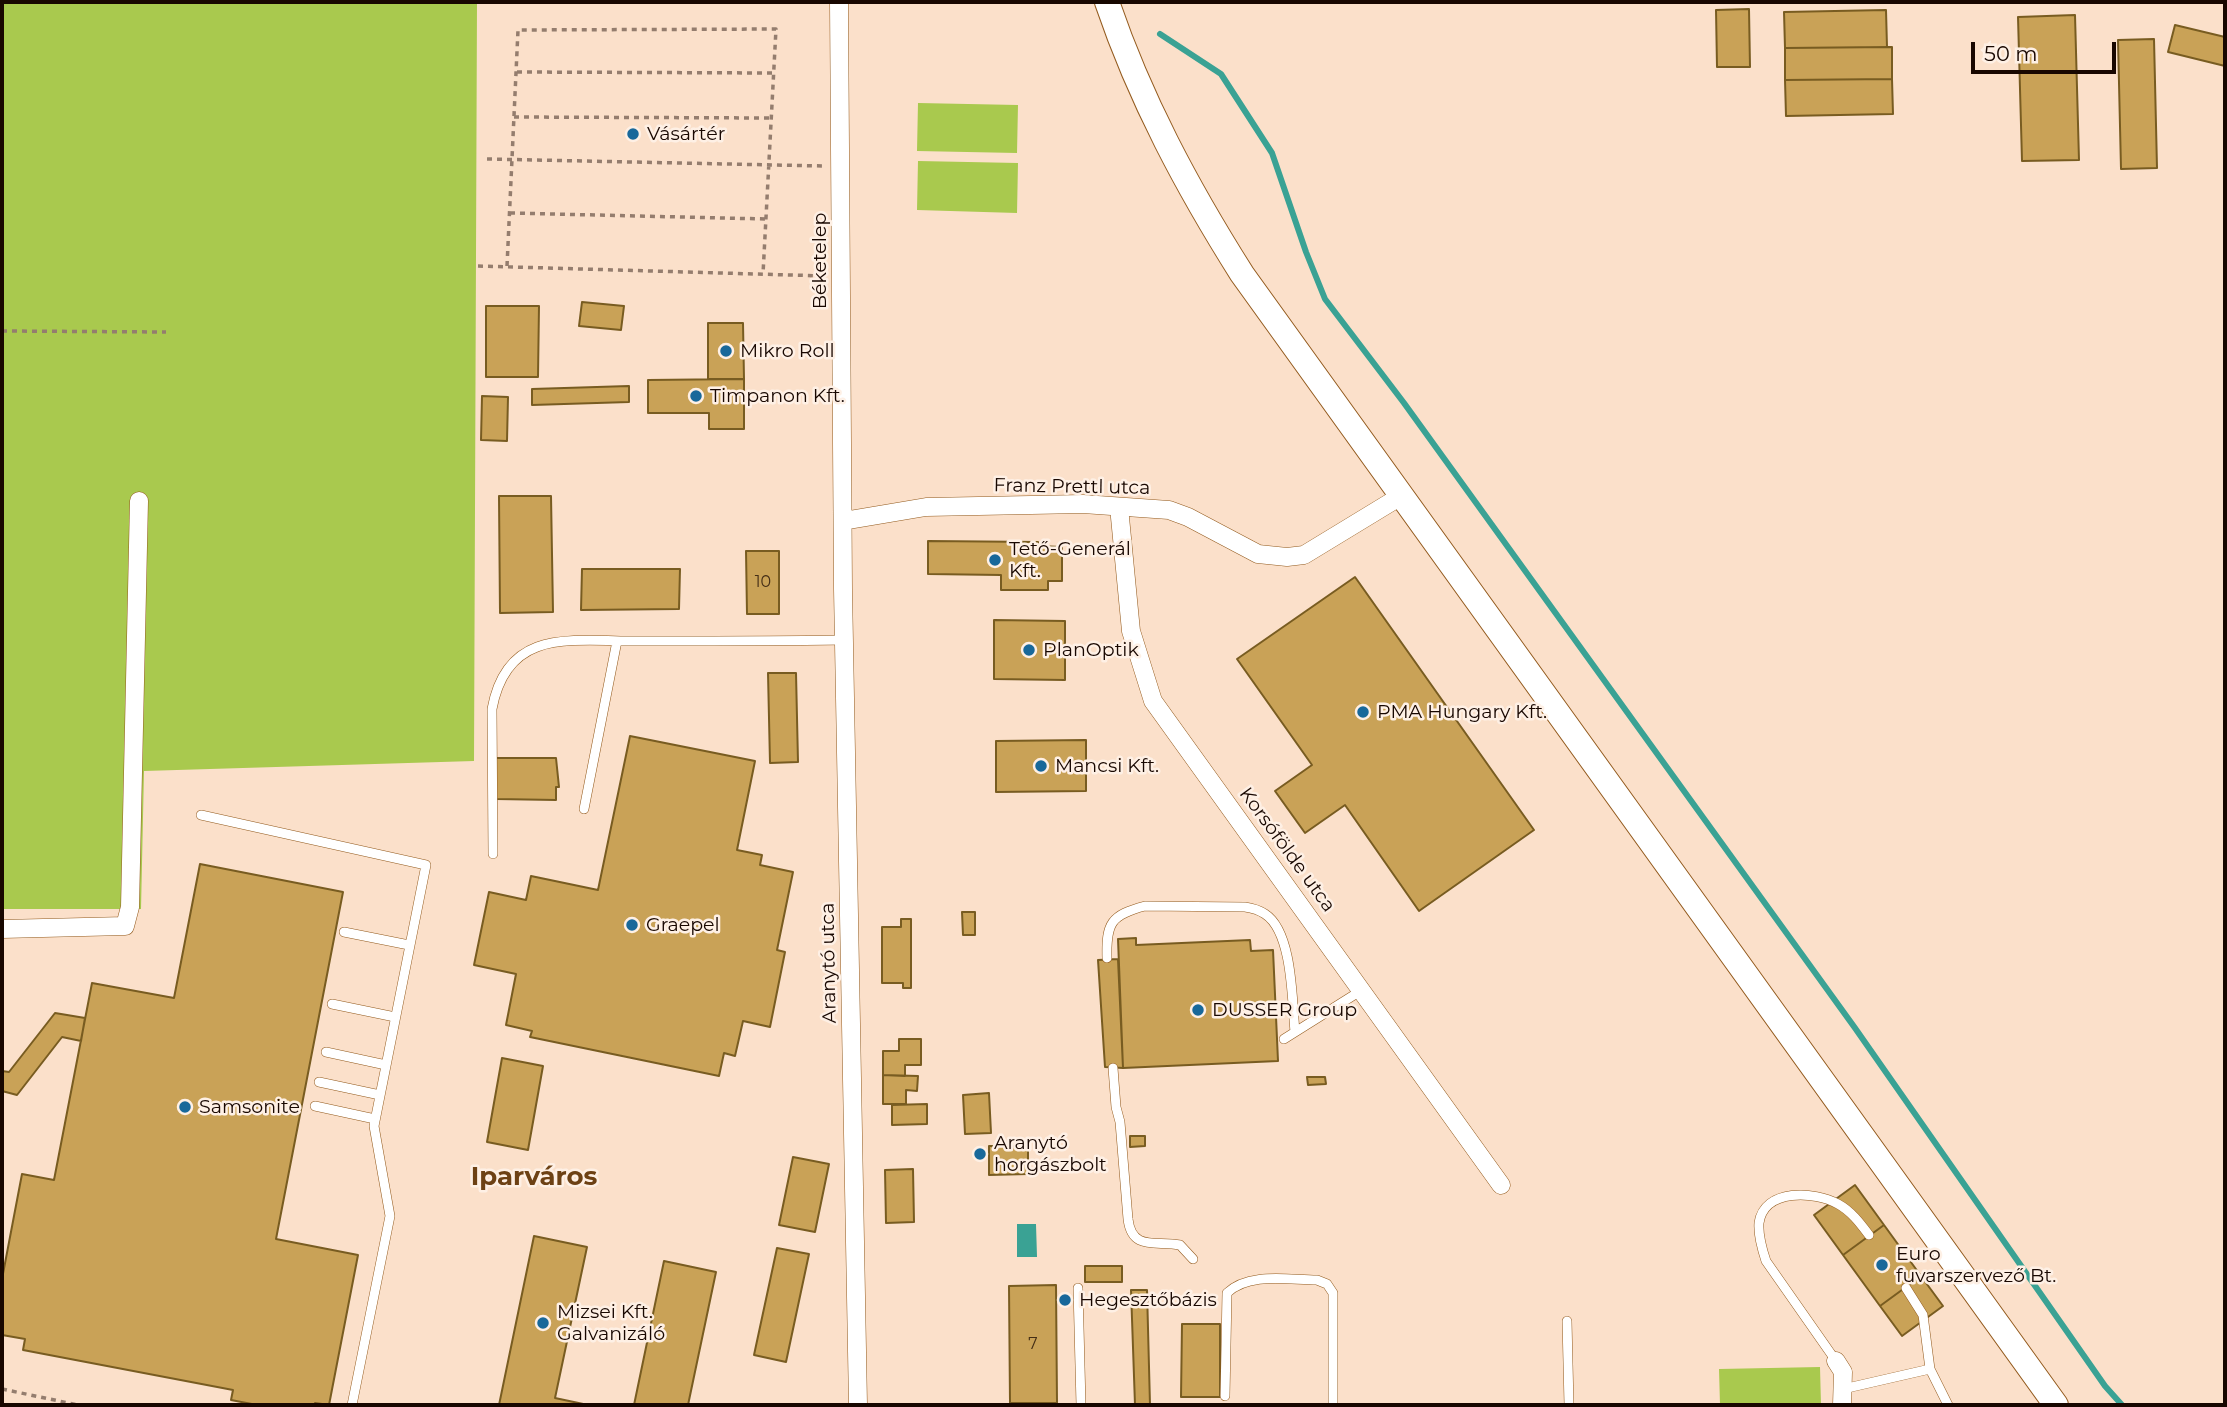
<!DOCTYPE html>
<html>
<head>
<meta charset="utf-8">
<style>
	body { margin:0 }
	#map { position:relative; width:2227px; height:1407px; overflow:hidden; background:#fbe0ca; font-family:Montserrat,sans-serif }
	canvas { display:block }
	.frame { position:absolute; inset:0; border:4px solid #180700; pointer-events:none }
	.scale { position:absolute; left:1971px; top:42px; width:145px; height:32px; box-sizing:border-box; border:4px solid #180700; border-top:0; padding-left:9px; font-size:21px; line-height:24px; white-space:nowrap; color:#180700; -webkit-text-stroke:5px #fef0e5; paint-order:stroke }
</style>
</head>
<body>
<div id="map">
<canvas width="2227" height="1407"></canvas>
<div class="frame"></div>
<div class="scale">50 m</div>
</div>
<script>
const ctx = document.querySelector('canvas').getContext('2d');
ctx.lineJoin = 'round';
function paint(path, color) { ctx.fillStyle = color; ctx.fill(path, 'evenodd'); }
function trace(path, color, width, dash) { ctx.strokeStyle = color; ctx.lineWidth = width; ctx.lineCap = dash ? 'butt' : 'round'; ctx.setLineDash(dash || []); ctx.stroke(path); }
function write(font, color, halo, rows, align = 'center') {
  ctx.font = font + ' Montserrat,sans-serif'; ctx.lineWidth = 5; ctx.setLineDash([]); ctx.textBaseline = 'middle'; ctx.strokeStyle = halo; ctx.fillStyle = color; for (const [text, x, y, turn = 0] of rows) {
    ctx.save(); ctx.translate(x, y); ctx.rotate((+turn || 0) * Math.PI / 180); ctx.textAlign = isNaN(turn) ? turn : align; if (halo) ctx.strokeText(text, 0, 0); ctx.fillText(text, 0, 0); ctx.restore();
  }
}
const green = new Path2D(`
	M 2,2 L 477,2 L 474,761 L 144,771 L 141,909 L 2,909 Z
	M 918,103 L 1018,105 L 1017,153 L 917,151 Z
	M 918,161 L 1018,163 L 1017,213 L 917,210 Z
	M 1820,1367 L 1821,1405 L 1720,1405 L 1719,1369 Z`);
const water = new Path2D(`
	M 1017,1224 L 1036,1224 L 1037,1257 L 1017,1257 Z`);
const stream = new Path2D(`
	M 1160,34 L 1221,74 L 1272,153 L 1306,252 L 1325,299 L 1404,403 L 1855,1028 L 2105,1386 L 2122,1405`);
const building = new Path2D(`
	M 1749,9 L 1750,67 L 1717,67 L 1716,10 Z
	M 1886,10 L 1887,47 L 1785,48 L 1784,12 Z
	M 2075,15 L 2079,160 L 2022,161 L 2018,17 Z
	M 2175,25 L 2225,37 L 2225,66 L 2168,52 Z
	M 2154,39 L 2157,168 L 2121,169 L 2118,40 Z
	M 1892,47 L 1892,79 L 1785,80 L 1785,48 Z
	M 1892,79 L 1893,114 L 1786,116 L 1785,80 Z
	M 582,302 L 624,306 L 621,330 L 579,326 Z
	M 486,306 L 539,306 L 538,377 L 486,377 Z
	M 708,323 L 743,323 L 744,379 L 708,379 Z
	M 744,379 L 744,429 L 709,429 L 709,413 L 648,413 L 648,380 Z
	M 629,386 L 629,402 L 532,405 L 532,389 Z
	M 482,396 L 508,397 L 507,441 L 481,440 Z
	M 499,496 L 551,496 L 553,612 L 500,613 Z
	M 928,541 L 1038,542 L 1038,546 L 1062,547 L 1062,581 L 1048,581 L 1048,590 L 1001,590 L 1001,575 L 928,574 Z
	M 746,551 L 779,551 L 779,614 L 747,614 Z
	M 582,569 L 680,569 L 679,609 L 581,610 Z
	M 1355,577 L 1534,830 L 1419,911 L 1345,805 L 1305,833 L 1275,791 L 1312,765 L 1237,659 Z
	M 994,620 L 1065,621 L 1065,680 L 994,679 Z
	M 768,673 L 796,673 L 798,762 L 770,763 Z
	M 630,736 L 755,761 L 737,850 L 762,855 L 760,865 L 793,872 L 777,950 L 785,952 L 770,1027 L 743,1021 L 735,1056 L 724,1053 L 719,1076 L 530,1037 L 532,1031 L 506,1025 L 516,974 L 474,965 L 489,892 L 526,900 L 531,876 L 598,890 Z
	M 1086,740 L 1086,791 L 996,792 L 996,741 Z
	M 496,758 L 556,758 L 559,787 L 556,787 L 556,800 L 496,799 Z
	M 200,864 L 343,892 L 276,1239 L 358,1255 L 329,1405 L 315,1403 L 314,1405 L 257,1405 L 231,1400 L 233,1390 L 23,1350 L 25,1339 L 2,1335 L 2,1279 L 22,1174 L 54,1180 L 92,983 L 174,998 Z
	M 962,912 L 975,912 L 975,935 L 963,935 Z
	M 901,919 L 911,919 L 911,988 L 903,988 L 903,983 L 882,983 L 882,927 L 901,927 Z
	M 1136,938 L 1136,945 L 1250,940 L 1251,951 L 1273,950 L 1278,1061 L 1123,1068 L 1118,939 Z
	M 1118,959 L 1123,1068 L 1105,1067 L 1098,960 Z
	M 55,1013 L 85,1018 L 81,1041 L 62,1037 L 17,1095 L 2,1091 L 2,1071 L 9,1072 Z
	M 899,1039 L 921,1039 L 921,1065 L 905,1065 L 905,1076 L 883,1075 L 883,1051 L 899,1051 Z
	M 502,1058 L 543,1066 L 528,1150 L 487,1142 Z
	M 883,1075 L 918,1076 L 917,1091 L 906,1090 L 906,1104 L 883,1104 Z
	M 1307,1077 L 1325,1077 L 1326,1084 L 1308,1085 Z
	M 989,1093 L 991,1133 L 965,1134 L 963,1095 Z
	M 927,1104 L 927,1124 L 892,1125 L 892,1105 Z
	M 1130,1136 L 1145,1136 L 1145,1146 L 1130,1147 Z
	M 989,1146 L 1028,1146 L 1028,1174 L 989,1175 Z
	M 793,1157 L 829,1164 L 815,1232 L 779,1225 Z
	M 913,1169 L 914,1222 L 886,1223 L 885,1170 Z
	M 1855,1185 L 1884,1225 L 1843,1255 L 1814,1215 Z
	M 1884,1225 L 1921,1276 L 1880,1306 L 1843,1255 Z
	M 534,1236 L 587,1247 L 555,1398 L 588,1405 L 499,1405 Z
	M 777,1248 L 809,1254 L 786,1362 L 754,1355 Z
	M 664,1261 L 716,1272 L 688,1405 L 634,1405 Z
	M 1085,1266 L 1122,1266 L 1122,1282 L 1085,1282 Z
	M 1921,1276 L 1943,1306 L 1902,1336 L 1880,1306 Z
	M 1056,1285 L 1057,1403 L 1010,1403 L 1009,1286 Z
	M 1131,1290 L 1147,1290 L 1150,1405 L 1135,1405 Z
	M 1182,1324 L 1220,1324 L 1220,1397 L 1181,1397 Z`);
const path = new Path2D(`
	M 517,72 L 774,73
	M 514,117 L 771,118
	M 487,159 L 824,166
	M 510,213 L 766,219
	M 478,266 L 825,276
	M 507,266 L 518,30 L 776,29 L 763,274
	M 2,331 L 166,332
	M 2,1389 L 78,1405`);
const service = new Path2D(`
	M 584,809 L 617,641
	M 201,815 L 426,865 L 374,1126 L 390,1216 L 352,1405
	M 493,854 L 492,709 C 497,682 510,657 537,647 C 563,637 606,641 633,641 C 704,641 774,641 844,640
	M 344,932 L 409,945
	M 1107,958 C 1106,923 1111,915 1145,906 L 1245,907 C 1252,908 1259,910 1265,914 C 1293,932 1292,1002 1295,1032
	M 332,1004 L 395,1017
	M 1284,1039 L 1362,990
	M 326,1052 L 386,1065
	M 1113,1068 L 1116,1107 L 1120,1122 L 1128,1219 C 1132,1252 1157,1240 1180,1245 L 1193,1259
	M 319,1082 L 380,1095
	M 315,1106 L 375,1119
	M 1078,1288 L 1081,1405
	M 1906,1288 L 1923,1315 L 1930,1369 L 1948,1405
	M 1567,1321 L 1569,1405
	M 1836,1361 L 1766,1261 C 1762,1249 1758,1236 1759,1223 C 1764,1188 1815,1191 1838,1204 C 1851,1211 1860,1223 1869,1235
	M 1843,1389 L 1930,1369
	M 1225,1396 L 1227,1293 C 1249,1272 1288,1280 1317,1280 L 1327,1284 L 1333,1293 L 1333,1405`);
const minor = new Path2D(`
	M 839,2 L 843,589 L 858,1405
	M 1119,507 L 1131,631 L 1153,701 L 1501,1185
	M 843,521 L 926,507 L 1083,504 L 1169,510 L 1188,517 L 1258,554 L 1287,557 L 1304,555 L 1401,496
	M 2,929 L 125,926 L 130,907 L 139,501
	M 1836,1361 L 1843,1372 L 1842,1405`);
const secondary = new Path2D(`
	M 1107,2 C 1140,99 1187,187 1242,274 L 2056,1405`);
const markers = [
	[633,134,7,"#18689a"],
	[726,351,7,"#18689a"],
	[696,396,7,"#18689a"],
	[995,560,7,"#18689a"],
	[1029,650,7,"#18689a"],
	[1363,712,7,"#18689a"],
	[1041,766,7,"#18689a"],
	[632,925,7,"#18689a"],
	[1198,1010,7,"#18689a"],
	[185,1107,7,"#18689a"],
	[980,1154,7,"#18689a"],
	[1882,1265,7,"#18689a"],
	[1065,1300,7,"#18689a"],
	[543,1323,7,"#18689a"]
];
const numberNames = [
	["10",763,582],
	["7",1033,1344]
];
const poiNames = [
	["Vásártér",647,134],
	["Mikro Roll",740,351],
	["Timpanon Kft.",710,396],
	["Tető-Generál",1009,549],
	["Kft.",1009,571],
	["PlanOptik",1043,650],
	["PMA Hungary Kft.",1377,712],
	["Mancsi Kft.",1055,766],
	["Graepel",646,925],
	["DUSSER Group",1212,1010],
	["Samsonite",199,1107],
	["Aranytó",994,1143],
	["horgászbolt",994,1165],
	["Euro",1896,1254],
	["fuvarszervező Bt.",1896,1276],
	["Hegesztőbázis",1079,1300],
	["Mizsei Kft.",557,1312],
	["Galvanizáló",557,1334]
];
const streetNames = [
	["Béketelep",820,261,-90],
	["Franz Prettl utca",1072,487,1],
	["Korsófölde utca",1287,850,54],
	["Aranytó utca",829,963,-91]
];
const districtNames = [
	["Iparváros",534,1177]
];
paint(green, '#a9c94e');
paint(water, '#3aa294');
trace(stream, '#3aa294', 6);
paint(building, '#c9a257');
trace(building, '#785c21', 2);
trace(service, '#935a1d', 10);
trace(minor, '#935a1d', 19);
trace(secondary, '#935a1d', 26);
trace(path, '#947d6e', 3.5, [5, 5]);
trace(service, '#fff', 9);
trace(minor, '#fff', 18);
trace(secondary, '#fff', 24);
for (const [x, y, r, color] of markers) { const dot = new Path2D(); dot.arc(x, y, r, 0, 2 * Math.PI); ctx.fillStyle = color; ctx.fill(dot); trace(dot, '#fef0e5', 2.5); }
write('16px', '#442e16', null, numberNames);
write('19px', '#180700', '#fef0e5', poiNames, 'left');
write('19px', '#180700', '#fef0e5', streetNames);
write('bold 26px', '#6d4114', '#fef0e5', districtNames);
</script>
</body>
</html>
